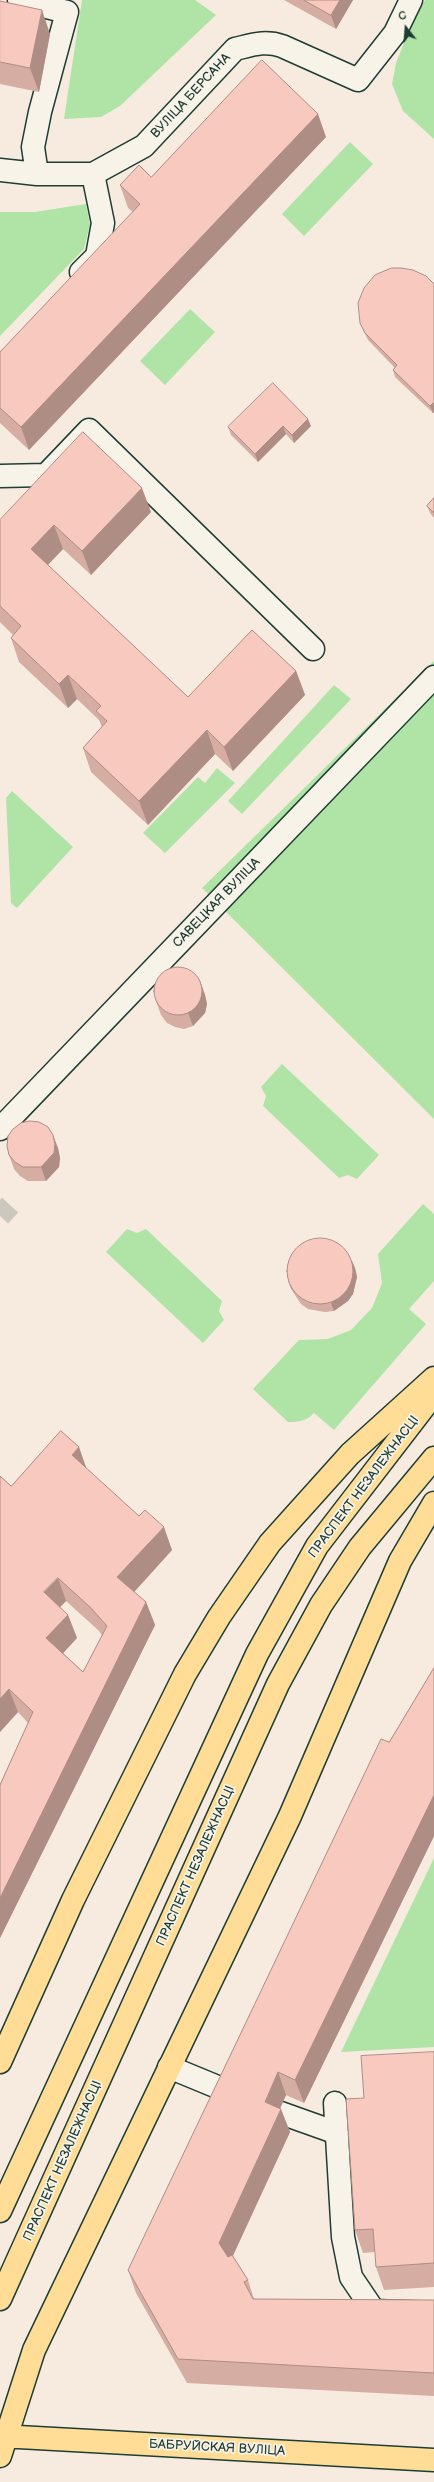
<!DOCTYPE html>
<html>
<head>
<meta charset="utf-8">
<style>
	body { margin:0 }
	#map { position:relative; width:434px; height:2482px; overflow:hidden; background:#f7ebe0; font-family:"Balsamiq Sans",sans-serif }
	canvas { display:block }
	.north { position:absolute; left:386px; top:8px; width:40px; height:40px; -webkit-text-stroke:3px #f7f3e8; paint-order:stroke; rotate:343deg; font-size:11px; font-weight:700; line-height:16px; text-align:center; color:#1f3d34 }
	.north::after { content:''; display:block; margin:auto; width:14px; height:18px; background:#1f3d34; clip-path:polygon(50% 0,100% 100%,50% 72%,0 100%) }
</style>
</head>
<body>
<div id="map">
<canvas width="434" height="2482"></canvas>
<div class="north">С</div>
</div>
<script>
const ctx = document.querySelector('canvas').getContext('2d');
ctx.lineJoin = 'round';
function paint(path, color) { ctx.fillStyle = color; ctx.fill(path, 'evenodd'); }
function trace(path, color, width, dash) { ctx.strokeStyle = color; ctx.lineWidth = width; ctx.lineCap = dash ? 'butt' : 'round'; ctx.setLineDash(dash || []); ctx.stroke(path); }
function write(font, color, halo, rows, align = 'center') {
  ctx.font = font + ' "Balsamiq Sans",sans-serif'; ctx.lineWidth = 3.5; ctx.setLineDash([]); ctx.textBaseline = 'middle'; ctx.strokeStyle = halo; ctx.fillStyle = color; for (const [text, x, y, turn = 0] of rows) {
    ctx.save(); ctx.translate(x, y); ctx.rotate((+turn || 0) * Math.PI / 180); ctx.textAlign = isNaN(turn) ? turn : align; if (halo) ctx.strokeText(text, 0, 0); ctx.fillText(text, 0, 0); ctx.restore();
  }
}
const green = new Path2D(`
	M 82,0 L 195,0 L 216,15 L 120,106 L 101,117 L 64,119 Z
	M 425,0 L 434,0 L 434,139 L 403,111 L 392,84 L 396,63 L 410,28 Z
	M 350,142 L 373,164 L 304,236 L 282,214 Z
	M 86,204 L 90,224 L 84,249 L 0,336 L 0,212 L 35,212 Z
	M 190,309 L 215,332 L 165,385 L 140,361 Z
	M 434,661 L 434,1119 L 202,888 Z
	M 334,685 L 351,699 L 242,814 L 228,801 Z
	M 217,768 L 235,783 L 165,853 L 143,833 L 198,777 L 205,783 Z
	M 12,791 L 73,847 L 17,908 L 11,903 L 6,798 Z
	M 282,1064 L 379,1155 L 357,1179 L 348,1175 L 339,1178 L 263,1106 L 266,1096 L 261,1087 Z
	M 423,1204 L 434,1214 L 434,1281 L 409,1309 L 426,1324 L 334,1430 L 314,1413 C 307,1421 299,1422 288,1422 L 253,1389 L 299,1340 L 328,1339 L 351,1330 L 372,1308 L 382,1283 L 378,1254 Z
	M 127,1229 L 137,1233 L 146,1229 L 222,1301 L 219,1311 L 224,1320 L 203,1343 L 106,1252 Z
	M 434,1858 L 434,2047 L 341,2052 Z`);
const minorTunnel = new Path2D(`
	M 0,1216 L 10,1205`);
const minor = new Path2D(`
	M 19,0 L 67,12 L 40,112 L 33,147 L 37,174
	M 0,170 L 37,174 L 93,174 L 144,146 L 235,49 C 252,45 265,40 282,46 L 358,80 L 395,33 L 411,0
	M 81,272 L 97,256 L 103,223 L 93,174
	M 0,476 L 46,475 L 89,430 L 313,649
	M 0,1129 L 434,677
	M 169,2067 L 232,2093
	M 335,2103 L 343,2237 L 351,2277 L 374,2311 L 434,2313
	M 278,2112 L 337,2133`);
const major = new Path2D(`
	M 0,2062 L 73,1900 L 185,1674 L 219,1617 L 270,1543 L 350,1454 L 434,1378
	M 0,2211 L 257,1654 L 317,1546 L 434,1394
	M 0,2299 L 278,1684 L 321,1605 L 360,1547 L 434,1458
	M 0,2436 L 434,2460
	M 0,2456 L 34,2350 L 290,1816 L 400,1561 L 434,1503`);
const wall = new Path2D(`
	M 284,0 L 353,0 L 336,29 Z
	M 0,1 L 50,34 L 39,92 L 0,84 Z
	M 326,137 L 29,450 L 0,423 L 0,352 L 133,212 L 128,208 L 120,185 Z
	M 434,284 L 434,413 L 433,413 L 395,377 L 393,370 L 395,368 L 368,340 L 363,330 L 360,323 Z
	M 311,426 L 294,443 L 286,434 L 258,462 L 231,435 L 228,427 Z
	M 434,498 L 434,518 L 430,513 L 427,506 Z
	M 151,512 L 91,575 L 63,549 L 48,565 L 188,697 L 296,671 L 305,695 L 233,771 L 215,754 L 148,825 L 91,772 L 83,748 L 102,727 L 99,720 L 77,699 L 68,708 L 19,662 L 11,638 L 13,635 L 0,622 L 0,520 Z
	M 200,981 L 205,995 L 207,1004 L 205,1013 L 193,1026 L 184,1029 L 175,1027 L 167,1023 L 161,1015 L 156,1001 Z
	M 58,1148 L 60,1158 L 59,1167 L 46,1181 L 28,1181 L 20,1176 L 14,1169 L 9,1155 Z
	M 352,1261 L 355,1268 L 357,1277 L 353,1294 L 348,1301 L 334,1311 L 325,1312 L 308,1309 L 301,1304 L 291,1289 L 288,1281 Z
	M 86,1468 L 172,1550 L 134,1592 L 146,1602 L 155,1625 L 0,1938 L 0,1785 L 28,1723 L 18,1712 L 0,1732 L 0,1476 L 11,1486 ZM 66,1601 L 98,1630 L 102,1635 L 83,1672 L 63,1653 L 77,1638 L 68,1615 L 60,1607 Z
	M 434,1668 L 434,1836 L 304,2103 L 286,2095 L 280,2108 L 290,2132 L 233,2256 L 248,2280 L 254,2299 L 434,2300 L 434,2396 L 187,2383 L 136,2293 L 128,2270 L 389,1742 Z
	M 434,2052 L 434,2287 L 384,2290 L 376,2267 L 375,2252 L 363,2253 L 355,2230 L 364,2098 Z`);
const shadedWall = new Path2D(`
	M 340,0 L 353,0 L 336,29 L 331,15 Z
	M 42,10 L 50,34 L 39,92 L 30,68 Z
	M 318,114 L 326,137 L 29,450 L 21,427 Z
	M 433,403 L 434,406 L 434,413 L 433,413 L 430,406 Z
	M 308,419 L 311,426 L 294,443 L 292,435 Z
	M 283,426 L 286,434 L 258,462 L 255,454 Z
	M 142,488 L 151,512 L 91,575 L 82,551 Z
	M 54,525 L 63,549 L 40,573 L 31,549 Z
	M 296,671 L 305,695 L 233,771 L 224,747 Z
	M 68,675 L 77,699 L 68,708 L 59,684 Z
	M 207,730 L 215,754 L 148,825 L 139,801 Z
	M 200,981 L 205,995 L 207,1004 L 205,1013 L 193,1026 L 188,1013 Z
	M 53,1135 L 58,1148 L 60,1158 L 59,1167 L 46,1181 L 41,1167 Z
	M 352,1261 L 355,1268 L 357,1277 L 353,1294 L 348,1301 L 334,1311 L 331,1303 Z
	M 79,1447 L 87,1470 L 72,1455 Z
	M 164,1527 L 172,1550 L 126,1601 L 117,1577 Z
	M 58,1578 L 66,1601 L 52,1615 L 44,1592 Z
	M 146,1602 L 155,1625 L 0,1938 L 0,1898 Z
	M 68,1615 L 77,1638 L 55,1662 L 46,1638 Z
	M 9,1689 L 18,1712 L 0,1732 L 0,1699 Z
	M 434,1795 L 434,1836 L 304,2103 L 295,2080 Z
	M 278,2072 L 286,2095 L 273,2125 L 265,2102 Z
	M 281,2109 L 290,2132 L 228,2266 L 219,2243 Z`);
const building = new Path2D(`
	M 304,0 L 340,0 L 331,15 Z
	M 0,1 L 42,10 L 30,68 L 0,62 Z
	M 262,60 L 318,114 L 21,427 L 0,408 L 0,352 L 140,204 L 120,185 L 139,165 L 151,177 Z
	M 392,268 L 401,268 L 413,270 L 426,276 L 434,284 L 434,404 L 433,403 L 430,406 L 393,370 L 397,365 L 365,333 L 360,323 L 358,303 L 364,288 L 375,275 Z
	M 273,383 L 308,419 L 292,435 L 283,426 L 255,454 L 228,427 Z
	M 83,432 L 142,488 L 82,551 L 54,525 L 31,549 L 188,697 L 252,630 L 296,671 L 224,747 L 207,730 L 139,801 L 83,748 L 107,721 L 96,711 L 101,706 L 68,675 L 59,684 L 11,638 L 21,626 L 0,606 L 0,520 Z
	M 434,498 L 434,513 L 427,506 Z
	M154 991a24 24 0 1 1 48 0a24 24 0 1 1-48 0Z
	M 30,1121 L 39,1122 L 48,1127 L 53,1135 L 55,1144 L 54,1153 L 41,1167 L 23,1167 L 15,1162 L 9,1155 L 7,1146 L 8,1136 L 13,1129 L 21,1123 Z
	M287 1271a33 33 0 1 1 66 0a33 33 0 1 1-66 0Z
	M 61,1431 L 79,1447 L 72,1455 L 139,1516 L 145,1510 L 164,1527 L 117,1577 L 146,1602 L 0,1898 L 0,1785 L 33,1712 L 9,1689 L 0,1699 L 0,1476 L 11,1486 ZM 58,1578 L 90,1607 L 107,1626 L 83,1672 L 46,1638 L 68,1615 L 44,1592 Z
	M 434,1668 L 434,1795 L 295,2080 L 278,2072 L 265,2102 L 281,2109 L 219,2243 L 228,2257 L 232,2255 L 248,2280 L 244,2282 L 253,2299 L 434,2300 L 434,2373 L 178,2359 L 128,2270 L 381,1739 L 389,1742 Z
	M 434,2052 L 434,2263 L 376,2267 L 373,2229 L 355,2230 L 346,2099 L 364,2098 L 361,2056 Z`);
const streetNames = [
	["ВУЛІЦА БЕРСАНА",191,96,-47],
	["САВЕЦКАЯ ВУЛІЦА",217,903,-46],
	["ПРАСПЕКТ НЕЗАЛЕЖНАСЦІ",364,1487,-53],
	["ПРАСПЕКТ НЕЗАЛЕЖНАСЦІ",196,1866,-66],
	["ПРАСПЕКТ НЕЗАЛЕЖНАСЦІ",63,2161,-66],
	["БАБРУЙСКАЯ ВУЛІЦА",217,2448,3]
];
paint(green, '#afe4a6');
trace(minorTunnel, '#ccc8be', 22, [22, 11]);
trace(minor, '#1f3d34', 25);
trace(major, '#1f3d34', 25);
trace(minor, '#f7f3e8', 22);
trace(major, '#ffdd96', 22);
paint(wall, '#d5ada3');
paint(shadedWall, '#ae8d85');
paint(building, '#f8c9be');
trace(building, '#ae8d85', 1);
write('13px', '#1f3d34', '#f7f3e8', streetNames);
</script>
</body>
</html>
